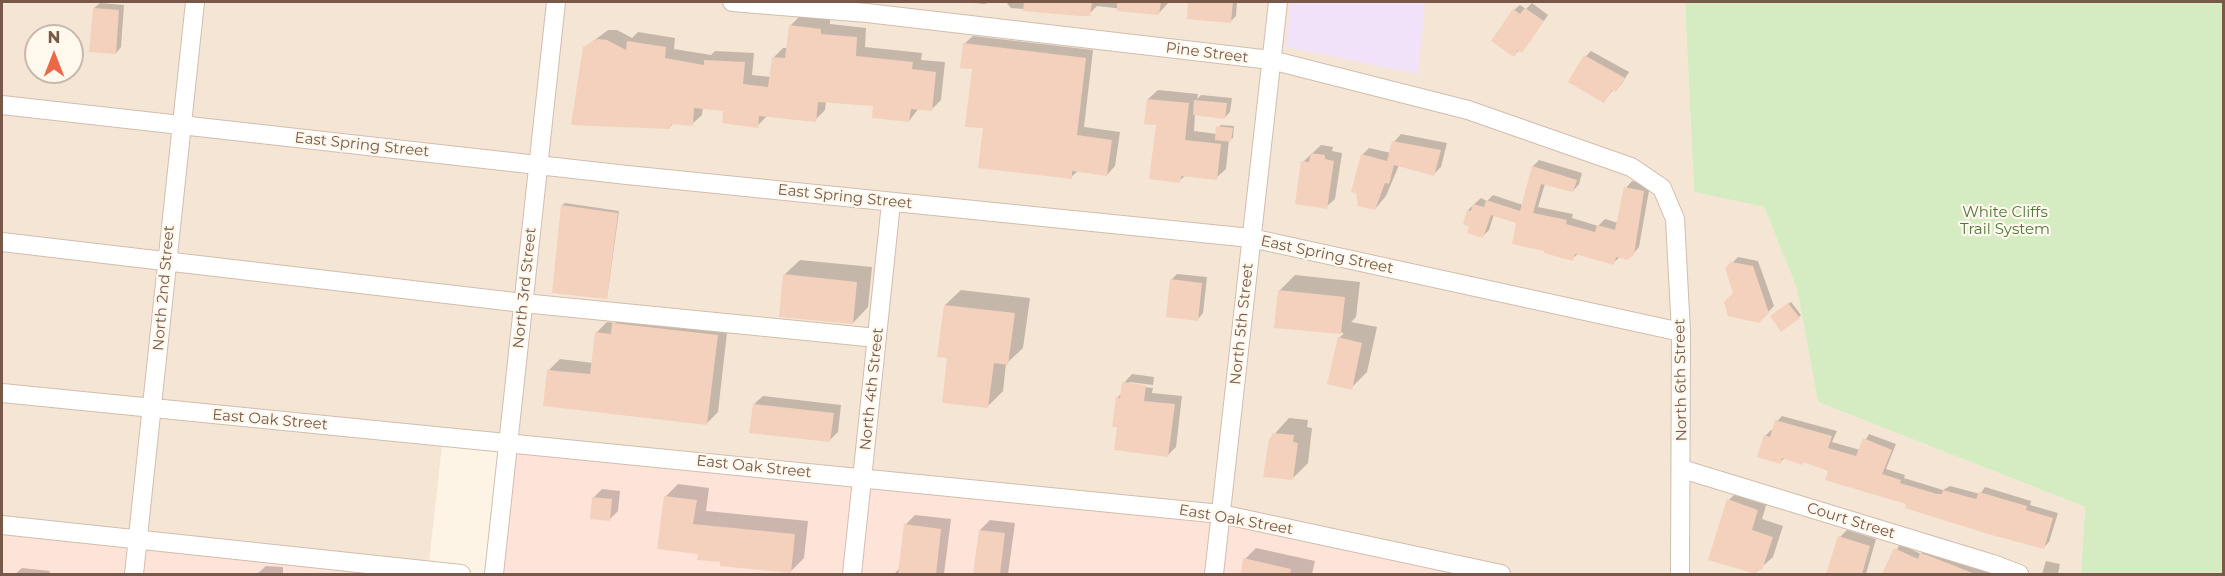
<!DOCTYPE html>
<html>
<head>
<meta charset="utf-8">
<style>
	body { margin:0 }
	#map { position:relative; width:2225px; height:576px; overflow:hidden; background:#fdf4e6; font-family:Montserrat,sans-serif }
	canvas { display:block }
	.frame { position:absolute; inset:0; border:3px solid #785949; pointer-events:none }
	.north { position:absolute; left:24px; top:24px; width:60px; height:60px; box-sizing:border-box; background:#fff8ed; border:2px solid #c9b8ab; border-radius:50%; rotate:0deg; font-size:16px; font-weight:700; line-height:24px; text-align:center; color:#785949 }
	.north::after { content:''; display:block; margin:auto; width:21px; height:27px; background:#eb6847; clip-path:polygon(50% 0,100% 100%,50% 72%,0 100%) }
</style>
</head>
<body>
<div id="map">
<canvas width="2225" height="576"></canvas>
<div class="frame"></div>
<div class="north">N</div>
</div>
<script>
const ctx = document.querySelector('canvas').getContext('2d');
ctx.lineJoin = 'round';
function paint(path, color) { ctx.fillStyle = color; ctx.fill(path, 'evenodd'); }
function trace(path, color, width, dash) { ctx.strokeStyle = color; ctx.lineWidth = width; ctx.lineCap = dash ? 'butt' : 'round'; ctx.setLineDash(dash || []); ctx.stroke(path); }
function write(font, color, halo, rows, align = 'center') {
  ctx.font = font + ' Montserrat,sans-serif'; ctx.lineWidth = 4.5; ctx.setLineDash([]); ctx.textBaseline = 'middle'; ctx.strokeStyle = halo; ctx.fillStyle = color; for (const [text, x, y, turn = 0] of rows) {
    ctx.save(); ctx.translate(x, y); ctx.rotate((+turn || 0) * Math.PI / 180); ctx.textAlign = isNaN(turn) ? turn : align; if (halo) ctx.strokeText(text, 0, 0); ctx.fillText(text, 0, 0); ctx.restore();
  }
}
const residential = new Path2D(`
	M 2,2 L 1685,2 L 1694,192 L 1764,207 L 1797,289 L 1818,402 L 2085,507 L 2081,574 L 1501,574 L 443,436 L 428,571 L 2,525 ZM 36,36 L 72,36 L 72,72 L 36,72 Z`);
const commercial = new Path2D(`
	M 508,441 L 1221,514 L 1501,574 L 494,574 Z
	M 2,525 L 461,574 L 2,574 Z`);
const education = new Path2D(`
	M 1291,2 L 1425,2 L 1418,74 L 1286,47 Z`);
const green = new Path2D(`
	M 1685,2 L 2223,2 L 2223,574 L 2081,574 L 2085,507 L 1818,402 L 1797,289 L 1764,207 L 1694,192 Z`);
const shadow = new Path2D(`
	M 961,2 L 989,2 L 985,4 Z
	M 1006,2 L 1169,2 L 1159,13 L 1097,6 L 1089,14 L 1011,8 Z
	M 1190,2 L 1237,2 L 1236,16 L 1231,21 L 1188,18 Z
	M 100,3 L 124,5 L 121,47 L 116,53 L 94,8 Z
	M 1532,3 L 1548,15 L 1527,45 L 1513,55 L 1514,10 L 1520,5 L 1526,9 Z
	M 800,16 L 830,19 L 830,24 L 866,28 L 865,47 L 922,53 L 921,60 L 945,62 L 941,100 L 931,110 L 919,108 L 909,121 L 875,104 L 826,101 L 825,110 L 815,120 L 767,116 L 757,126 L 725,109 L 703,107 L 702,115 L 692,124 L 674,123 L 669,127 L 584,48 L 608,30 L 617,30 L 632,38 L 638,32 L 675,38 L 674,49 L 711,55 L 715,51 L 754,53 L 752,75 L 771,77 L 773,58 L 783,48 L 788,48 L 790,26 Z
	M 973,36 L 1093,50 L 1084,127 L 1120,132 L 1115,166 L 1107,175 L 1078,171 L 1071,177 L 985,127 L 973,68 L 964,44 Z
	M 1591,51 L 1629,72 L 1621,85 L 1616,90 L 1614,89 L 1603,102 L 1586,56 Z
	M 1158,90 L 1198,94 L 1197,99 L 1201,95 L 1232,98 L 1230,112 L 1225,117 L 1195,114 L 1194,131 L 1217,134 L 1220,125 L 1234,126 L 1233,138 L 1229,140 L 1226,169 L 1216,178 L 1186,175 L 1179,181 L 1148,99 Z
	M 1401,134 L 1447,143 L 1441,167 L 1433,175 L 1399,165 L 1386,196 L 1375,209 L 1362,155 L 1369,148 L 1391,153 L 1394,142 Z
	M 1321,145 L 1333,147 L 1332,151 L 1342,153 L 1335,199 L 1326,207 L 1303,162 Z
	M 1539,160 L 1582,173 L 1579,184 L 1573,191 L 1545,184 L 1538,207 L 1573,214 L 1572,218 L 1598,226 L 1605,219 L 1618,223 L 1626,188 L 1632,181 L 1650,185 L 1639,247 L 1633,254 L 1620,257 L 1613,263 L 1578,254 L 1572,259 L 1518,222 L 1494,214 L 1489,230 L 1483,236 L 1468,210 L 1481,198 L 1487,201 L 1493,195 L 1523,205 L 1533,166 Z
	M 565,203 L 619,211 L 607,298 L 562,205 Z
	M 1738,257 L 1758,261 L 1774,306 L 1759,321 L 1734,293 L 1727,268 Z
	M 800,260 L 872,267 L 868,307 L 853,323 L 784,275 Z
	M 1177,274 L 1207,277 L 1203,313 L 1198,319 L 1171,280 Z
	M 1295,275 L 1360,282 L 1356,317 L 1351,322 L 1377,327 L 1367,372 L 1351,388 L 1339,338 L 1344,333 L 1276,326 L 1279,291 Z
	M 961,290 L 1030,298 L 1023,348 L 1006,364 L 1003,391 L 987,407 L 949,357 L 945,305 Z
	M 1791,302 L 1801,315 L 1799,317 L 1774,314 Z
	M 625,313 L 728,324 L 718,412 L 707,423 L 549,370 L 560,359 L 593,363 L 596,333 L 607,322 L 615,323 Z
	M 1132,374 L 1154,377 L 1153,385 L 1129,382 L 1129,385 L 1153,388 L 1152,393 L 1182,396 L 1176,447 L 1168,455 L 1118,426 L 1117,398 L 1122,393 L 1124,383 Z
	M 763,396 L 841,405 L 838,432 L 830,440 L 754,404 Z
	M 1782,416 L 1837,431 L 1832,442 L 1860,450 L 1869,434 L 1896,444 L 1886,469 L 1905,475 L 1904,478 L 1943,490 L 1950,486 L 1980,494 L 1985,487 L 2031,501 L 2030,505 L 2058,513 L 2049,542 L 2044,547 L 1908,503 L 1804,461 L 1802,464 L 1785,458 L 1780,462 L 1765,436 L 1771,430 L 1774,431 L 1777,421 Z
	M 1289,418 L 1308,420 L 1307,427 L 1312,428 L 1308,463 L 1292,479 L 1270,439 Z
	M 678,484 L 709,488 L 706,511 L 808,521 L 804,558 L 790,572 L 722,561 L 700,553 L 665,497 Z
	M 602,489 L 620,491 L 618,511 L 609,520 L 593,498 Z
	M 1740,489 L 1768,499 L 1762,519 L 1783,526 L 1773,557 L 1755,573 L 1729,500 Z
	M 915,515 L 951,519 L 944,574 L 894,574 L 899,569 L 905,525 Z
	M 990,520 L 1015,523 L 1008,574 L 974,574 L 980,530 Z
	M 1847,530 L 1876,539 L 1866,574 L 1828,574 L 1840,537 Z
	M 1900,544 L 1921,554 L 1926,549 L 2003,574 L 1920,574 L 1888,564 Z
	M 1256,548 L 1315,561 L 1312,574 L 1243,574 L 1245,559 Z
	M 2046,561 L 2060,564 L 2058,574 L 2042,574 Z
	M 266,566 L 283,567 L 283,574 L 257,574 Z
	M 22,568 L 50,571 L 49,574 L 15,574 Z`);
const building = new Path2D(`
	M 1024,2 L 1092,2 L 1090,16 L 1079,16 L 1023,11 Z
	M 1117,2 L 1161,2 L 1159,15 L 1117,11 Z
	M 1188,2 L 1233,2 L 1231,23 L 1187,19 Z
	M 93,8 L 119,10 L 116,54 L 89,52 Z
	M 1525,8 L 1544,21 L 1522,53 L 1518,50 L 1514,57 L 1491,41 L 1513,9 L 1520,14 Z
	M 789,25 L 821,29 L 821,34 L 857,37 L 856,56 L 913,62 L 912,69 L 936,72 L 932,111 L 911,109 L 909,122 L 872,118 L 873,106 L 818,102 L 816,122 L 759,116 L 758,128 L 722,123 L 723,111 L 694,108 L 693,126 L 671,124 L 670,129 L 571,125 L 583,47 L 597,39 L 607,40 L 626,50 L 627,41 L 666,47 L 665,58 L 704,65 L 704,60 L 745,62 L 743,84 L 768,87 L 772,57 L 785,58 Z
	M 963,43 L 1086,58 L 1077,135 L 1112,140 L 1107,176 L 1072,171 L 1072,179 L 978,168 L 983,128 L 965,127 L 972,69 L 960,68 Z
	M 1584,55 L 1625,78 L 1616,92 L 1612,90 L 1604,103 L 1568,82 Z
	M 1147,99 L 1189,103 L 1185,140 L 1221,144 L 1217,180 L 1181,176 L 1180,183 L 1149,179 L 1156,125 L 1144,124 Z
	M 1194,100 L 1227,103 L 1225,119 L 1193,115 Z
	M 1216,126 L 1233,128 L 1231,142 L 1215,140 Z
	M 1392,141 L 1441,150 L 1434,176 L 1394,165 L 1389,184 L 1385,183 L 1375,210 L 1358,206 L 1356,193 L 1351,192 L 1361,154 L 1387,161 Z
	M 1311,153 L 1325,155 L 1325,159 L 1334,161 L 1327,209 L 1295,204 L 1301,161 L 1309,162 Z
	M 1532,166 L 1577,180 L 1573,192 L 1541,184 L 1533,213 L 1567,220 L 1566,224 L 1595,232 L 1597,225 L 1615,230 L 1624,187 L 1644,191 L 1634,255 L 1627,260 L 1616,257 L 1614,265 L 1575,254 L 1573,261 L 1544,253 L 1544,251 L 1512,244 L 1516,223 L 1491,215 L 1483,238 L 1467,233 L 1469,227 L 1463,224 L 1467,210 L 1471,211 L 1473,204 L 1484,207 L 1486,200 L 1520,211 Z
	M 561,205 L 618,213 L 607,299 L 552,293 Z
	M 1731,262 L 1753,266 L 1769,313 L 1759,323 L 1728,316 L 1724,302 L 1733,293 L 1725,268 Z
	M 783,274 L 857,282 L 853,324 L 779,317 Z
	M 1170,279 L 1202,283 L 1198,321 L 1166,317 Z
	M 1278,290 L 1345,297 L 1341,334 L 1274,328 Z
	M 1788,303 L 1800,318 L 1781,332 L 1770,316 Z
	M 944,305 L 1015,313 L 1008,365 L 994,363 L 988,408 L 942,403 L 947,358 L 937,357 Z
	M 612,323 L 718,335 L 707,425 L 543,406 L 547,370 L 590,374 L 595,332 L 611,334 Z
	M 1338,337 L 1362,343 L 1352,390 L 1327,384 Z
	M 1122,382 L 1146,385 L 1144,401 L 1175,404 L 1168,457 L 1114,450 L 1117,427 L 1112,427 L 1116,397 L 1120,398 Z
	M 753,404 L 834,413 L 830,442 L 749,433 Z
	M 1775,420 L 1832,436 L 1828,448 L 1856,456 L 1863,438 L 1892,450 L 1882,474 L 1901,480 L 1900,483 L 1937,494 L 1942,494 L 1943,490 L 1976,499 L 1979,492 L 2027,506 L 2026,510 L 2053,518 L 2044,549 L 1988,534 L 1905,508 L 1906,504 L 1825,480 L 1828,471 L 1803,462 L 1802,465 L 1782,458 L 1781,464 L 1757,457 L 1764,435 L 1770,437 Z
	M 1272,433 L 1294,435 L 1293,442 L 1298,443 L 1293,480 L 1263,477 L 1269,439 L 1271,439 Z
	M 664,496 L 697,500 L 693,524 L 795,534 L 791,573 L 720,566 L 720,562 L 697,560 L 698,554 L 657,549 Z
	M 592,497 L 612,499 L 610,521 L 590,519 Z
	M 1727,499 L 1758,510 L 1752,530 L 1773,537 L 1762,570 L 1758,569 L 1756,574 L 1708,560 Z
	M 904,524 L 941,529 L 936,574 L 898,574 Z
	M 979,530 L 1005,533 L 1000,574 L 973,574 Z
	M 1838,536 L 1870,546 L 1862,574 L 1826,574 Z
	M 1894,548 L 1918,559 L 1920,553 L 1932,557 L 1975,574 L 1882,574 Z
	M 1243,558 L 1291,569 L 1290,574 L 1241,574 Z`);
const minor = new Path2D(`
	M 732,2 L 867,13 L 1271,60 L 1468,110 L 1631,167 L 1662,188 L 1675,219 L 1681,332 L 1680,574
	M 2,105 L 627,175 L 1251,238 L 1681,332
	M 2,242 L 523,303 L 877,338
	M 2,393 L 1221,514 L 1501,574
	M 1682,469 L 1993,564 L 2019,574
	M 2,525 L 461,574
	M 134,574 L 195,2
	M 494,574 L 556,2
	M 852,574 L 891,203
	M 1214,574 L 1278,2`);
const streetNames = [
	["Pine Street",1207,53,7],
	["East Spring Street",362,145,6],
	["East Spring Street",845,197,6],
	["East Spring Street",1327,255,12],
	["North 2nd Street",164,288,-85],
	["North 3rd Street",525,288,-84],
	["North 5th Street",1242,324,-84],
	["North 6th Street",1681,380,-91],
	["North 4th Street",872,389,-84],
	["East Oak Street",270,420,5],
	["East Oak Street",754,467,6],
	["East Oak Street",1236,520,10],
	["Court Street",1851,521,17]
];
const parkNames = [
	["White Cliffs",2005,213],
	["Trail System",2005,230]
];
paint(residential, '#f5e5d4');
paint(commercial, '#fee3d9');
paint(education, '#f1e2fa');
paint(green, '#d5ecc3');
paint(shadow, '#0003');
paint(building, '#f4d1bc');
trace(minor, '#d2bdae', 20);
trace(minor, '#fff', 18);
write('15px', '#785949', '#fff8ed', streetNames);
write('15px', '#50783e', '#fff8ed', parkNames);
</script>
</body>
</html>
